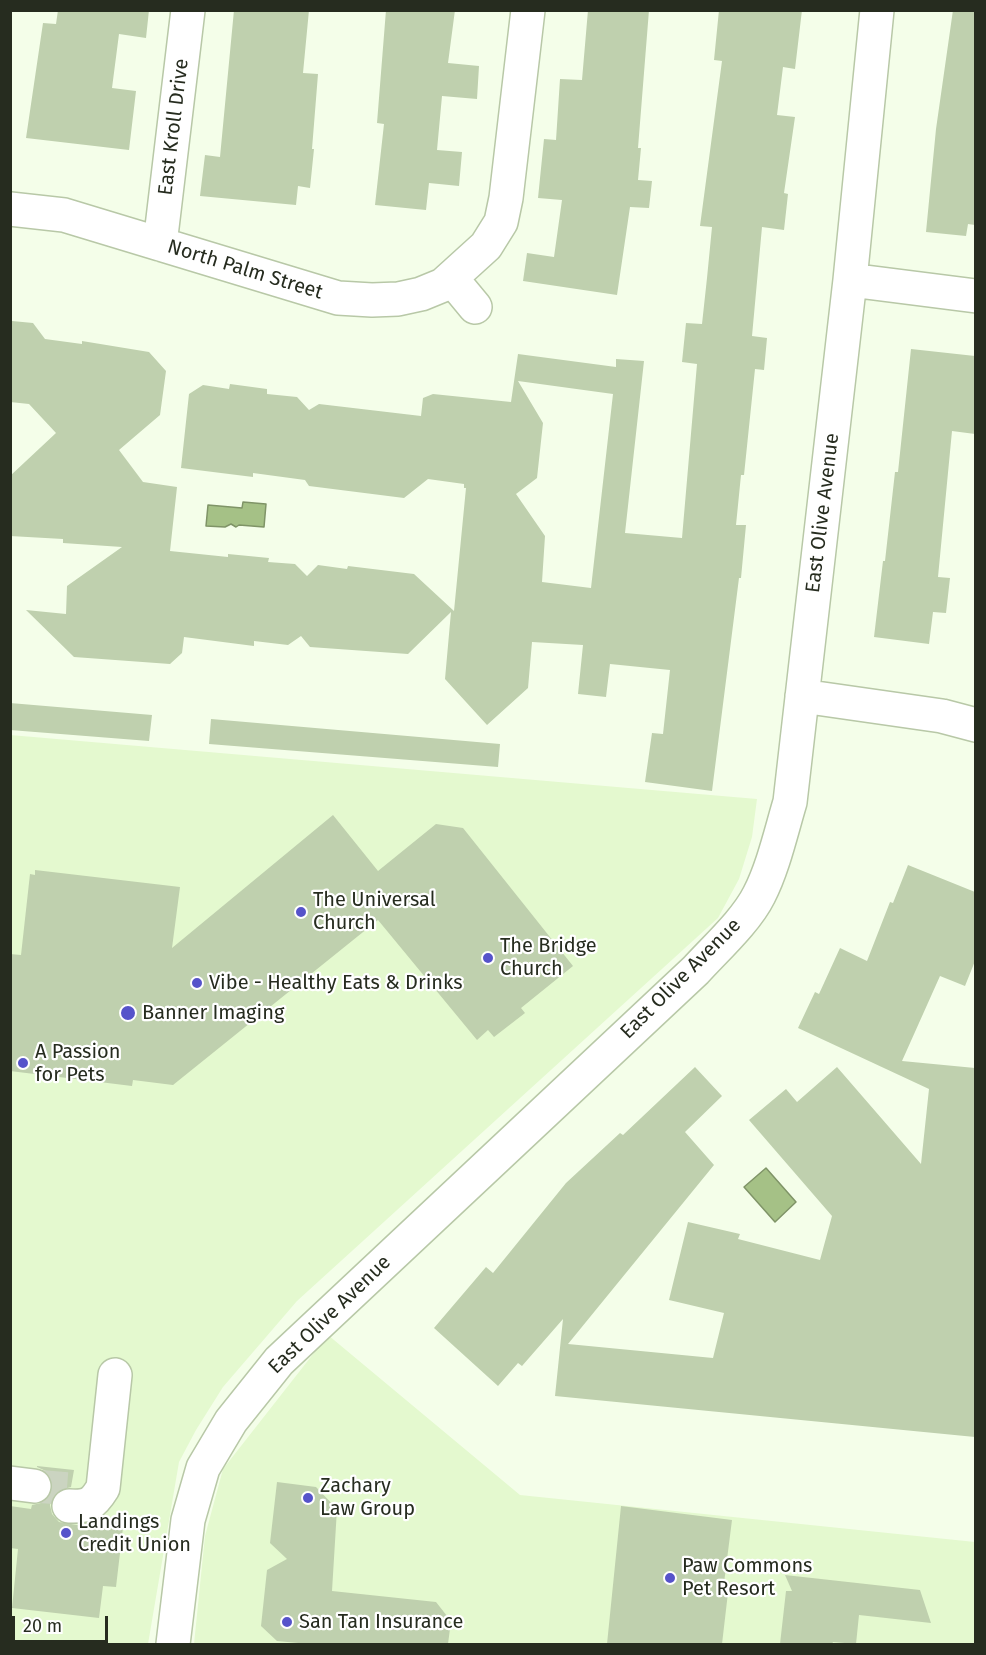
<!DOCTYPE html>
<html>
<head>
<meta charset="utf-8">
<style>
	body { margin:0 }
	#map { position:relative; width:986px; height:1655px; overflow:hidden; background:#f4fee9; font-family:"Fira Sans",sans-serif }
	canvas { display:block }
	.frame { position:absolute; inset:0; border:12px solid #262c1f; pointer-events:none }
	.scale { position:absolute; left:12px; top:1616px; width:96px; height:27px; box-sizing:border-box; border:3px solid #262c1f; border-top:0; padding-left:8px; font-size:18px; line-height:21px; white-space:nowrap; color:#262c1f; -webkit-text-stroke:4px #fff; paint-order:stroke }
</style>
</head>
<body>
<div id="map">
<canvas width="986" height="1655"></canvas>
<div class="frame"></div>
<div class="scale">20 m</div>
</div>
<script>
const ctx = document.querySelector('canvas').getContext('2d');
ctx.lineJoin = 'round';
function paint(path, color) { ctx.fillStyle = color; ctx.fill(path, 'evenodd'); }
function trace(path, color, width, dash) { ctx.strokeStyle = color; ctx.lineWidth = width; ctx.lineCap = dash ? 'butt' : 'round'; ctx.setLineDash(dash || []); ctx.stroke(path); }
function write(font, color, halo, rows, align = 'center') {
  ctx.font = font + ' "Fira Sans",sans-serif'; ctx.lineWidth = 4.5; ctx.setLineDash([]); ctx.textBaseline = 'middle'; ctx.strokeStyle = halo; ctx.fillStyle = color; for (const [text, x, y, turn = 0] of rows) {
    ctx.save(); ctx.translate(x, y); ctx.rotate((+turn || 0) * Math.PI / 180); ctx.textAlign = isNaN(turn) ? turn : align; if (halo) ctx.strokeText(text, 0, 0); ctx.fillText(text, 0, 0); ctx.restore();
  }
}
const built = new Path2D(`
	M 10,735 L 757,799 L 752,837 L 739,879 L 718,918 L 297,1301 L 223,1387 L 196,1430 L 179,1462 L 148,1644 L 11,1644 Z
	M 328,1335 L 520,1495 L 975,1542 L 975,1644 L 194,1644 L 205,1536 L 223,1469 Z`);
const water = new Path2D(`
	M 243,502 L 266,504 L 264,527 L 239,525 L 236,527 L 231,524 L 225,527 L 206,526 L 208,505 L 242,508 Z
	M 766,1168 L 796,1202 L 775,1222 L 744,1187 Z`);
const building = new Path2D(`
	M 58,10 L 149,10 L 146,38 L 119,34 L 112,88 L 136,91 L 129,150 L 26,138 L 43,23 L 56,24 Z
	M 234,10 L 309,10 L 303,73 L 318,74 L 312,149 L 314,149 L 310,188 L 298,186 L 296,205 L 200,196 L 205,155 L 220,157 Z
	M 386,10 L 455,10 L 448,63 L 479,66 L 477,99 L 442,96 L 437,150 L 462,152 L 459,186 L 429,183 L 426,210 L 375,205 L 384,124 L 377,123 Z
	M 588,10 L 649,10 L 638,148 L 641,148 L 638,180 L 652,181 L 649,208 L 630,207 L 617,295 L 523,281 L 527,253 L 554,257 L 562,200 L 538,198 L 544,139 L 556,140 L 560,79 L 582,80 Z
	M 719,10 L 802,10 L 795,69 L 783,67 L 777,115 L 795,117 L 784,193 L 788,194 L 784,230 L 762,227 L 752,336 L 767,338 L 764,370 L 755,369 L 744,475 L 741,475 L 736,525 L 746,525 L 741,578 L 739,578 L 712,791 L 645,782 L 652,733 L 663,734 L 670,670 L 610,664 L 606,697 L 578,694 L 583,645 L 532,642 L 528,688 L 487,725 L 445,679 L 451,612 L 408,654 L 310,647 L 301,636 L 288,645 L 254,641 L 254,646 L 184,637 L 182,653 L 170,664 L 74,657 L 26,610 L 66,614 L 67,586 L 122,547 L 63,543 L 63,539 L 10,536 L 10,476 L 56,433 L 29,404 L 10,402 L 10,337 L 12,321 L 33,323 L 45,339 L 82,344 L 82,341 L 149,352 L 166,371 L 160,415 L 119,450 L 143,482 L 177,487 L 170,551 L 228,557 L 228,554 L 269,558 L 268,562 L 295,564 L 307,576 L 318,565 L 347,569 L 348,566 L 414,574 L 454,611 L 466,488 L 464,488 L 464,484 L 428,479 L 404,498 L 309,486 L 305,480 L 253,473 L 253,477 L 181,468 L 189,394 L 203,385 L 229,389 L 230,384 L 267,389 L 267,394 L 297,397 L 309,410 L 319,404 L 421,416 L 423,398 L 433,394 L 511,402 L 518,354 L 616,367 L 616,359 L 644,361 L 625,533 L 682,538 L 697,364 L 682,362 L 686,323 L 702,324 L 707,278 L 712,227 L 700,226 L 722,61 L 714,60 ZM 518,381 L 613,394 L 591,588 L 542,582 L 545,536 L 516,494 L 537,478 L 543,423 Z
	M 953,10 L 975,10 L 975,225 L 968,224 L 966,236 L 926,232 L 936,129 Z
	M 911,349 L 975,356 L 975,434 L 952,431 L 938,577 L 950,578 L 946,613 L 933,612 L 929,644 L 874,637 L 883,561 L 885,561 L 895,472 L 898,472 Z
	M 10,703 L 152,715 L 149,741 L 10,730 Z
	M 211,719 L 500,744 L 498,767 L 209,744 Z
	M 333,815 L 378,871 L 436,824 L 463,828 L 573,966 L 521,1008 L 525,1013 L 494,1037 L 488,1030 L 477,1040 L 378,920 L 173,1085 L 133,1080 L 132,1086 L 10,1071 L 10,954 L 21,955 L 30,874 L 35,875 L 35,870 L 180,887 L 172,948 Z
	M 908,865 L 975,892 L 975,961 L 965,986 L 940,976 L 902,1061 L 975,1068 L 975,1437 L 555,1396 L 563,1319 L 522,1366 L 518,1363 L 498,1386 L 434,1328 L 486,1267 L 493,1273 L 566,1183 L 620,1133 L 623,1135 L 695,1067 L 722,1096 L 685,1132 L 714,1165 L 568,1344 L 713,1358 L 724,1313 L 669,1300 L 688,1222 L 740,1234 L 738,1239 L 820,1260 L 832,1216 L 749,1120 L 786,1089 L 797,1102 L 837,1067 L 921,1164 L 929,1089 L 798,1028 L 815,992 L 819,994 L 840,948 L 867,961 L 890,902 L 893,903 Z
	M 37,1466 L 74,1470 L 71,1487 L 60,1490 L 53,1496 L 50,1505 L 52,1514 L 59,1522 L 77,1525 L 93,1522 L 104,1517 L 124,1519 L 116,1587 L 103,1586 L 99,1618 L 12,1608 L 18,1549 L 10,1548 L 10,1506 L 31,1509 L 32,1505 L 41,1503 L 49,1498 L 52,1489 L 51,1478 L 46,1471 L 37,1467 Z
	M 277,1482 L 316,1487 L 337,1509 L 332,1591 L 436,1602 L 451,1621 L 448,1644 L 309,1644 L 277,1641 L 261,1626 L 267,1570 L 287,1559 L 270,1543 Z
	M 621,1506 L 732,1520 L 724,1583 L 729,1584 L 722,1644 L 607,1644 Z
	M 785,1575 L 920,1590 L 931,1623 L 859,1615 L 856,1644 L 833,1642 L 832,1644 L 780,1644 L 786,1591 L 792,1591 Z`);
const minorTunnel = new Path2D(`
	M 34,1486 L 71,1489`);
const minor = new Path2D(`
	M 10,209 L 64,215 L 338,298 L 372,300 L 398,299 L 421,294 L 443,285 L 486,246 L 501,222 L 506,198 L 528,10
	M 160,244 L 188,10
	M 451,278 L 475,307
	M 850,280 L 976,296
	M 802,696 L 942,716 L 976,725
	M 10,1483 L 34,1486
	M 69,1506 C 89,1507 93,1504 103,1488 L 115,1375
	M 173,1644 L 188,1520 L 203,1468 L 231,1421 L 279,1361 L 696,970 C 716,948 746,921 759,895 C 773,868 781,832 790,802 L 850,280 L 877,10`);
const markers = [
	[301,912,6,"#5653ca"],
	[488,958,6,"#5653ca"],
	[197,983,6,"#5653ca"],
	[128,1013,8,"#5653ca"],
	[23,1063,6,"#5653ca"],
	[308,1498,6,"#5653ca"],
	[66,1533,6,"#5653ca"],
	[670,1578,6,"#5653ca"],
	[287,1622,6,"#5653ca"]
];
const streetNames = [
	["East Kroll Drive",174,127,-83],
	["North Palm Street",245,270,17],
	["East Olive Avenue",823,513,-83],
	["East Olive Avenue",681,979,-45],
	["East Olive Avenue",330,1315,-44]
];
const poiNames = [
	["The Universal",313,900],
	["Church",313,923],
	["The Bridge",500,946],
	["Church",500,969],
	["Vibe - Healthy Eats & Drinks",209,983],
	["Banner Imaging",142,1013],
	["A Passion",35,1052],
	["for Pets",35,1075],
	["Zachary",320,1486],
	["Law Group",320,1509],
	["Landings",78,1522],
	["Credit Union",78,1545],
	["Paw Commons",682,1566],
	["Pet Resort",682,1589],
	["San Tan Insurance",299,1622]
];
paint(built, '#e4f9cf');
paint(water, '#a5c186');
trace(water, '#7f9467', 1.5);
paint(building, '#bfd0ae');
trace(minorTunnel, '#cbd4c1', 33, [33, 16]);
trace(minor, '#b8c8a7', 36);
trace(minor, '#fff', 33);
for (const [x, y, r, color] of markers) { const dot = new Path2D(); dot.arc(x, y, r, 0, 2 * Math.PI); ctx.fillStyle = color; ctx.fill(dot); trace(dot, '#fff', 2); }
write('20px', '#262c1f', '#fff', streetNames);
write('20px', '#262c1f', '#fff', poiNames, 'left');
</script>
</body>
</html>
